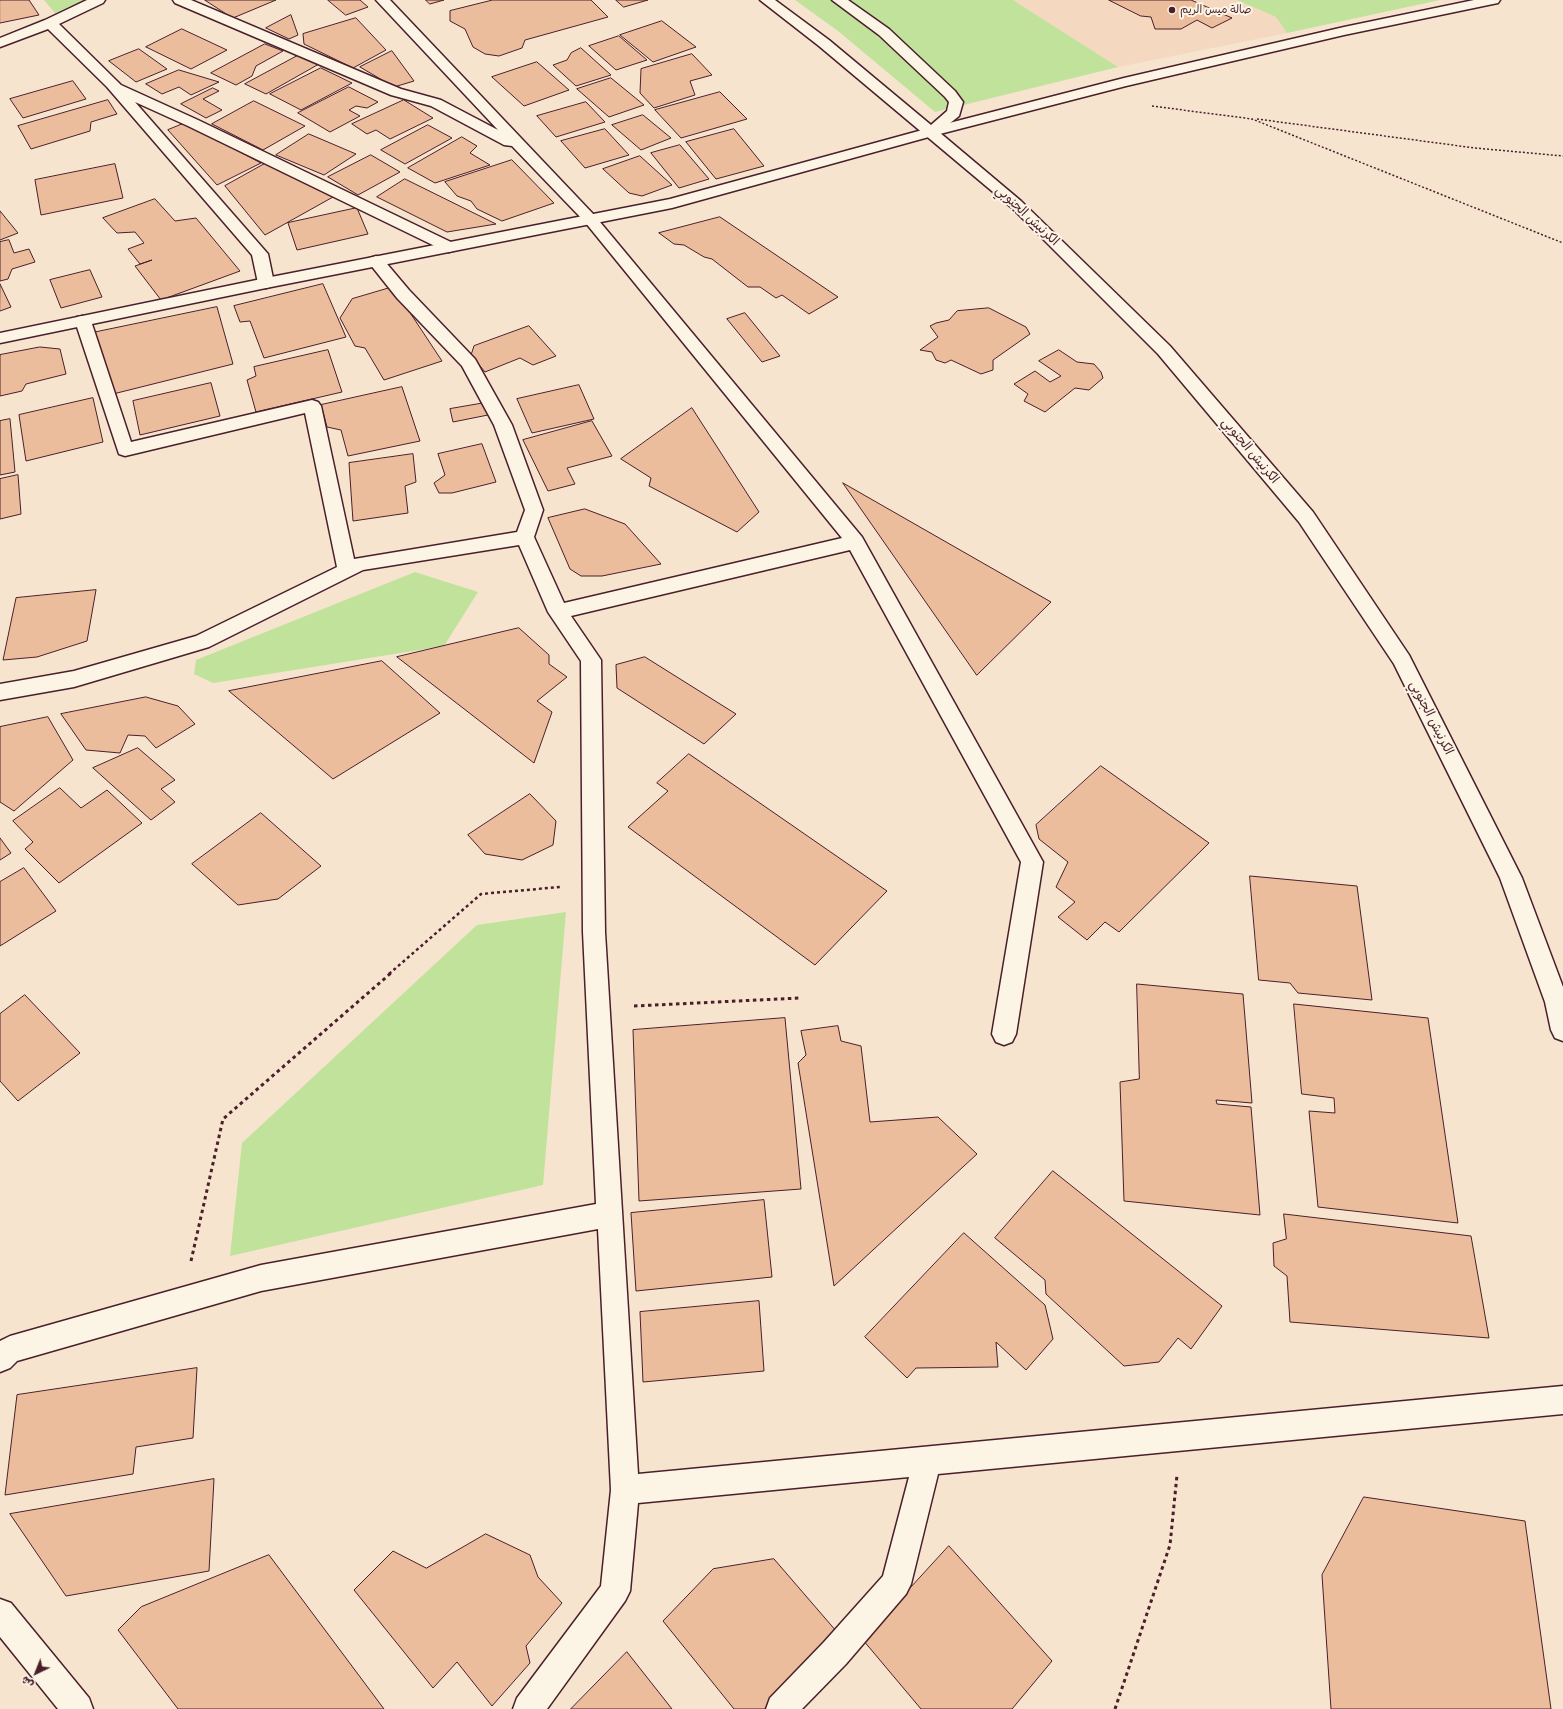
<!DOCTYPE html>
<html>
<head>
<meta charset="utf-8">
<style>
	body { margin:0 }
	#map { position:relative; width:1563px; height:1709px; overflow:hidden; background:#f7e4cf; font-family:Sriracha,"Playpen Sans Arabic",sans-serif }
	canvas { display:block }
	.north { position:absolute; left:16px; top:1653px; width:40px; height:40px; -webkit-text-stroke:3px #fcf5e5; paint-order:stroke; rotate:223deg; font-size:11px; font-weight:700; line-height:16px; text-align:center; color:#4a1f2b }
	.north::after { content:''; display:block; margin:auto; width:14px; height:18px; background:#4a1f2b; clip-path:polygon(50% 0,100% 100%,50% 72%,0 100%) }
</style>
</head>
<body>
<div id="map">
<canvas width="1563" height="1709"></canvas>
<div class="north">ش</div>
</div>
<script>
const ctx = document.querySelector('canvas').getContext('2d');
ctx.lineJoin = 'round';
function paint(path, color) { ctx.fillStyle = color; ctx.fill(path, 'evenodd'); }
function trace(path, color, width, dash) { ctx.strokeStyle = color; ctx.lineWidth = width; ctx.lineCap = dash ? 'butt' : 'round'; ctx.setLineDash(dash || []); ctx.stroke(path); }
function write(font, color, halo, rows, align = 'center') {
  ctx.font = font + ' Sriracha,"Playpen Sans Arabic",sans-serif'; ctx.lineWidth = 4; ctx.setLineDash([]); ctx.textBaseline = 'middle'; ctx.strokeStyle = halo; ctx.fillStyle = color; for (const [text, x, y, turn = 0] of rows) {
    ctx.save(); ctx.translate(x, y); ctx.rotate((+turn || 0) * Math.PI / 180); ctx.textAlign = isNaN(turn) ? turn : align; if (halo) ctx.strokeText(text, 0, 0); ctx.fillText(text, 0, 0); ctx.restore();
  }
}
const built = new Path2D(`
	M 1013,0 L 1237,0 L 1276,17 L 1287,33 L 1118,67 Z`);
const green = new Path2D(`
	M 44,0 L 84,0 L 55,13 Z
	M 795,0 L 1013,0 L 1118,67 L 935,112 L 838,31 Z
	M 1237,0 L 1440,0 L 1287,33 L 1276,17 Z
	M 415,572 L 478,592 L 444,646 L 213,683 L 194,674 L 196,660 Z
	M 566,912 L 543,1185 L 230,1256 L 242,1143 L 477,925 Z`);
const building = new Path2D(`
	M 0,0 L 29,0 L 39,15 L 0,23 Z
	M 205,0 L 276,0 L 233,18 Z
	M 328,0 L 360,0 L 368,7 L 346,15 Z
	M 426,0 L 444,0 L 430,4 Z
	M 493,0 L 591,0 L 608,17 L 525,40 L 522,48 L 499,56 L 485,54 L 473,47 L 465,29 L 450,21 L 450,11 Z
	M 616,0 L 648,0 L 624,7 Z
	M 1109,0 L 1191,0 L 1232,18 L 1212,28 L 1197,20 L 1181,29 L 1155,29 L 1151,17 L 1141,16 Z
	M 291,15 L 298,35 L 289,39 L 266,28 Z
	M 356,18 L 386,50 L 353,68 L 304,44 L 303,34 Z
	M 662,21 L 696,47 L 653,62 L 620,35 Z
	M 182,29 L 227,50 L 191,69 L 146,47 Z
	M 619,36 L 647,60 L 616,70 L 589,46 Z
	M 265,44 L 283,51 L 256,66 L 252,76 L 236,85 L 211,73 Z
	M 581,48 L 611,75 L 576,86 L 553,65 L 567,60 L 571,53 Z
	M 139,49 L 167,69 L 136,82 L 109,61 Z
	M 392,51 L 414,81 L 394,87 L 360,67 Z
	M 692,54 L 712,75 L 690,81 L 695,95 L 654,108 L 640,93 L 641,69 Z
	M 299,55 L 319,64 L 266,94 L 245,84 Z
	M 537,62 L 569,90 L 524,106 L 492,77 Z
	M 321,68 L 352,83 L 301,110 L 270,94 Z
	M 179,70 L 219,82 L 191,95 L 179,87 L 162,94 L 146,84 Z
	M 611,78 L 644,105 L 609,117 L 577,89 Z
	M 73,81 L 86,99 L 23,118 L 10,99 Z
	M 349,87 L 378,102 L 367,108 L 356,106 L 349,110 L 360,116 L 330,132 L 298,113 Z
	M 213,88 L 219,91 L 203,99 L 222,110 L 206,118 L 181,104 Z
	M 720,92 L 747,119 L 681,138 L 655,110 Z
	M 108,100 L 117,114 L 91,122 L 90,131 L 31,149 L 18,126 Z
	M 404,100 L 433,118 L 390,139 L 376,130 L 367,134 L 352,124 Z
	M 254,101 L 305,126 L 263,150 L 212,124 Z
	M 586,102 L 605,122 L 556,137 L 537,116 Z
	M 643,115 L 671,138 L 641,150 L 612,125 Z
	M 185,123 L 261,163 L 217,185 L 168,130 Z
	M 428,125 L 452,138 L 405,164 L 381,150 Z
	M 605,129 L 629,155 L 585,168 L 561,141 Z
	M 734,129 L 764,166 L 716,179 L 686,142 Z
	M 309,134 L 356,154 L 324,175 L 276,155 Z
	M 462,137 L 477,146 L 470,153 L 490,165 L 435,183 L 408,168 Z
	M 680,145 L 709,179 L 679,188 L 651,153 Z
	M 371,155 L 400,172 L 358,195 L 328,177 Z
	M 640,156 L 672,185 L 642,196 L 629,193 L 603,169 Z
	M 512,160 L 554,203 L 502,221 L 477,209 L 471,201 L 457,196 L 445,182 Z
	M 268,162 L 333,197 L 265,235 L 225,186 Z
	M 115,164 L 123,198 L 41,215 L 35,180 Z
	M 405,179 L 496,224 L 447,232 L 377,197 Z
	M 155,199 L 175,221 L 196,218 L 240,271 L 161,300 L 135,266 L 152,260 L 140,264 L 128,249 L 144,243 L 135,232 L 117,233 L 103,218 Z
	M 357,208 L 368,234 L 297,250 L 288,223 Z
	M 0,211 L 18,233 L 0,240 Z
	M 720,217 L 838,297 L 809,314 L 782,295 L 776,298 L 760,287 L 748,287 L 712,259 L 704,257 L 684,245 L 674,244 L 659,233 Z
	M 9,240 L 14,253 L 29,249 L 35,262 L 12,269 L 8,279 L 0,281 L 0,242 Z
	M 90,270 L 102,297 L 61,308 L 50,280 Z
	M 0,284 L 11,307 L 0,311 Z
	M 323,284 L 346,337 L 264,358 L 250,321 L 240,322 L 234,306 Z
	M 393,287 L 442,361 L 384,380 L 365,348 L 355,346 L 340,318 L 352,299 Z
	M 217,307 L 233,364 L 113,394 L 92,333 Z
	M 989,308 L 1026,327 L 1030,334 L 993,360 L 993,370 L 981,374 L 951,360 L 945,363 L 936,360 L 932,352 L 920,350 L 938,337 L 930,326 L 936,323 L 949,320 L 957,311 Z
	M 745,313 L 780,356 L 762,362 L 727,319 Z
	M 529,326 L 556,356 L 533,365 L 520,358 L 485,372 L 471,355 L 474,346 Z
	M 40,347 L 60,349 L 66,374 L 26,384 L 22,391 L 0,396 L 0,355 Z
	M 328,350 L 342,392 L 256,412 L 247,380 L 256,376 L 254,367 Z
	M 1059,350 L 1077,362 L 1094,364 L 1101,372 L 1103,378 L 1089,390 L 1075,388 L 1045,412 L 1024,401 L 1028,394 L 1014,384 L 1035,371 L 1050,382 L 1061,376 L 1039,361 Z
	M 211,383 L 220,416 L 140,435 L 133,401 Z
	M 579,385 L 594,419 L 532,433 L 517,399 Z
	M 402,387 L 420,441 L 348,456 L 341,430 L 327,427 L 321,405 Z
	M 93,398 L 103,442 L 26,461 L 19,415 Z
	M 485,403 L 488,415 L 453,422 L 450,409 Z
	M 692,408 L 759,512 L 737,532 L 649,486 L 651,478 L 621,459 Z
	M 10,419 L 15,472 L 0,475 L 0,421 Z
	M 592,421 L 612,456 L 567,468 L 575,484 L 548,491 L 523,440 Z
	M 482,444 L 496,482 L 452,493 L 439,493 L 434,483 L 445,475 L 438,454 Z
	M 413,454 L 416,482 L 405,486 L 408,513 L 353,521 L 349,463 Z
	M 18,475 L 21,514 L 0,519 L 0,479 Z
	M 843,483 L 1051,602 L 977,675 Z
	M 585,509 L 625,524 L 661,564 L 602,576 L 581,576 L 570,569 L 548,518 Z
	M 96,590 L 87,641 L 37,657 L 3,660 L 16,598 Z
	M 519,628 L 549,655 L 549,664 L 567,677 L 537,701 L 552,712 L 534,763 L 397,657 Z
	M 645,657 L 736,714 L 704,744 L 617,688 L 616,665 Z
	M 382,661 L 440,713 L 333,779 L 229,691 Z
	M 146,697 L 178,706 L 195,724 L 156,748 L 145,736 L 128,735 L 120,753 L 86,750 L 61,714 Z
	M 48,717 L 73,760 L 14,811 L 0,802 L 0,727 Z
	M 138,748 L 175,780 L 161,789 L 175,802 L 151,820 L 93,768 Z
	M 689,754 L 887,891 L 815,965 L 628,827 L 668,791 L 657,783 Z
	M 1101,766 L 1209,843 L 1119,932 L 1105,922 L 1087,940 L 1058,917 L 1075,902 L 1056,887 L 1068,862 L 1039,839 L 1036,825 Z
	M 60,788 L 81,808 L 107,790 L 142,823 L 59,883 L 25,849 L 33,842 L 13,821 Z
	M 530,794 L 556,821 L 553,845 L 522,860 L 485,854 L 468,835 Z
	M 261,813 L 321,866 L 278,899 L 238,905 L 192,864 Z
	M 0,838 L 11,853 L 0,860 Z
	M 24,868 L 56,911 L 0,946 L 0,882 Z
	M 1250,876 L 1357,886 L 1372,1000 L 1298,993 L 1290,983 L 1259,980 Z
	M 1137,984 L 1243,994 L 1252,1103 L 1216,1100 L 1217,1104 L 1251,1107 L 1260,1215 L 1124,1201 L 1120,1082 L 1139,1079 Z
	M 25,995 L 80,1053 L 18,1101 L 0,1081 L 0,1014 Z
	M 1294,1004 L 1428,1018 L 1458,1223 L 1318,1207 L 1309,1111 L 1335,1113 L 1334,1098 L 1302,1094 Z
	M 785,1018 L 801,1189 L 639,1201 L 633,1030 Z
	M 838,1026 L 841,1041 L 861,1046 L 870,1122 L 938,1117 L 977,1154 L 834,1286 L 798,1063 L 806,1055 L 801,1031 Z
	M 1053,1171 L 1222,1306 L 1191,1349 L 1178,1338 L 1159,1362 L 1124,1366 L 1046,1294 L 1045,1280 L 995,1238 Z
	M 764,1200 L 772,1277 L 636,1291 L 631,1213 Z
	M 1284,1214 L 1471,1236 L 1489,1338 L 1290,1322 L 1287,1276 L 1274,1266 L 1273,1243 L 1286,1239 Z
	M 964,1233 L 1045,1305 L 1053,1339 L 1026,1370 L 996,1342 L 998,1367 L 916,1368 L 907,1378 L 865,1337 Z
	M 759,1301 L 764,1371 L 643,1382 L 640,1312 Z
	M 197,1368 L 193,1438 L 136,1447 L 133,1474 L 5,1495 L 17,1395 Z
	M 214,1479 L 209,1571 L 66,1596 L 10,1514 Z
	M 1364,1497 L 1525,1521 L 1551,1709 L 1331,1709 L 1322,1575 Z
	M 486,1534 L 530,1555 L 538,1577 L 562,1603 L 526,1646 L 530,1663 L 492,1706 L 457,1662 L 433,1688 L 354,1590 L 393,1551 L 426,1568 Z
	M 949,1546 L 1052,1661 L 1012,1709 L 921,1709 L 863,1640 Z
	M 269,1555 L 384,1709 L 178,1709 L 118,1630 L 141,1607 Z
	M 774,1559 L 837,1632 L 767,1709 L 734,1709 L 663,1621 L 713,1569 Z
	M 627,1652 L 672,1709 L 571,1709 Z`);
const pathFar2 = new Path2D(`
	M 1152,106 L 1252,119 L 1563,243
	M 1257,119 L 1475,148 L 1563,156`);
const pathFar1 = new Path2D(`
	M 389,974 L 481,894 L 560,887`);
const path = new Path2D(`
	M 634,1006 L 800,998
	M 191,1261 L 223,1119 L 391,973
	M 1115,1709 L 1170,1545 L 1177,1475`);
const minor = new Path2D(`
	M 87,0 L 105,0 L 103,3 L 59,24 L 121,85 L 198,120 L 455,244 L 457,247 L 455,250 L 449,252 L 443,250 L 188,126 L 135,102 L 268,254 L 274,283 L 272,286 L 266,288 L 260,286 L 258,283 L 252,255 L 107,87 L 48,29 L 0,47 L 0,38 L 45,20 Z
	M 173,0 L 191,0 L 401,89 L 441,100 L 498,130 L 376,0 L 390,0 L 595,216 L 862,537 L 1043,862 L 1016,1034 L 1012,1042 L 1004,1045 L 996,1042 L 992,1034 L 1021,862 L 850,550 L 571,616 L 601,660 L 605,932 L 638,1474 L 1563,1386 L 1563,1414 L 938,1474 L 911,1584 L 906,1594 L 846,1664 L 802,1709 L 766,1709 L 770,1698 L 824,1642 L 883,1576 L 909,1477 L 638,1503 L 630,1591 L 625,1601 L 547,1709 L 513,1709 L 517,1698 L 601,1586 L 611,1490 L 598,1229 L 261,1291 L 17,1361 L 10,1368 L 0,1372 L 0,1341 L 10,1336 L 261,1265 L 596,1204 L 583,932 L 581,661 L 548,612 L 519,545 L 363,570 L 209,647 L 74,687 L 0,700 L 0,684 L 74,671 L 196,636 L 337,567 L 305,413 L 125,456 L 119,454 L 75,321 L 77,317 L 83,316 L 89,317 L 91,321 L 131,442 L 312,400 L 318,402 L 321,406 L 354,559 L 517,532 L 525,510 L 494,425 L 462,366 L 397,298 L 370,264 L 368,261 L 370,258 L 376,256 L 382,258 L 409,290 L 475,359 L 512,425 L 543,510 L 534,537 L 564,603 L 842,538 L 585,222 L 512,146 L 504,145 L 431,106 L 391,95 L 175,3 Z`);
const tertiary = new Path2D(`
	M 1474,0 L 1500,0 L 1498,3 L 1493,4 L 1344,35 L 1126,86 L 936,135 L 672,208 L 266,288 L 0,343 L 0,333 L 266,278 L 670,199 L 926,129 L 1124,78 L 1344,27 Z
	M 0,1599 L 11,1603 L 89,1698 L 93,1709 L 58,1709 L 0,1637 Z`);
const secondary = new Path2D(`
	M 760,0 L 775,0 L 829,40 L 931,125 L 947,111 L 949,102 L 945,97 L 879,35 L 832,0 L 848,0 L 889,29 L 955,91 L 963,102 L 959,116 L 939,132 L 1021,201 L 1170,346 L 1313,512 L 1409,655 L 1522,878 L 1563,987 L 1563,1041 L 1555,1038 L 1551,1030 L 1545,1002 L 1500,878 L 1394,664 L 1299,522 L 1158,354 L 1011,207 L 819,46 Z`);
const markers = [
	[1172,10,4,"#4a1f2b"]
];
const farPoinames = [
	["صالة ميس الريم",1180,10]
];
const streetNames = [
	["الكرنيش الجنوبي",1027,216,43],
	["الكرنيش الجنوبي",1250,451,50],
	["الكرنيش الجنوبي",1431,718,63]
];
paint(built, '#f4d8c0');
paint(green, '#c0e29b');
paint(building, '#ecbd9c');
trace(building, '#4a1f2b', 1);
trace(minor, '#4a1f2b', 3);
trace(tertiary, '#4a1f2b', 3);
trace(secondary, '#4a1f2b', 3);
trace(pathFar2, '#4a1f2b', 1.5, [2, 2]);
trace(pathFar1, '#4a1f2b', 2.5, [3, 3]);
trace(path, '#4a1f2b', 3, [3.5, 3.5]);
paint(minor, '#fcf5e5');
paint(tertiary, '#fcf5e5');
paint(secondary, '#fcf5e5');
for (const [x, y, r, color] of markers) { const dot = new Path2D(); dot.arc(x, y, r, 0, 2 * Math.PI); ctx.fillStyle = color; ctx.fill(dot); trace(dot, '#fcf5e5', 1.5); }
write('11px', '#4a1f2b', '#fcf5e5', farPoinames, 'left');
write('13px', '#4a1f2b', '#fcf5e5', streetNames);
</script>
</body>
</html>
